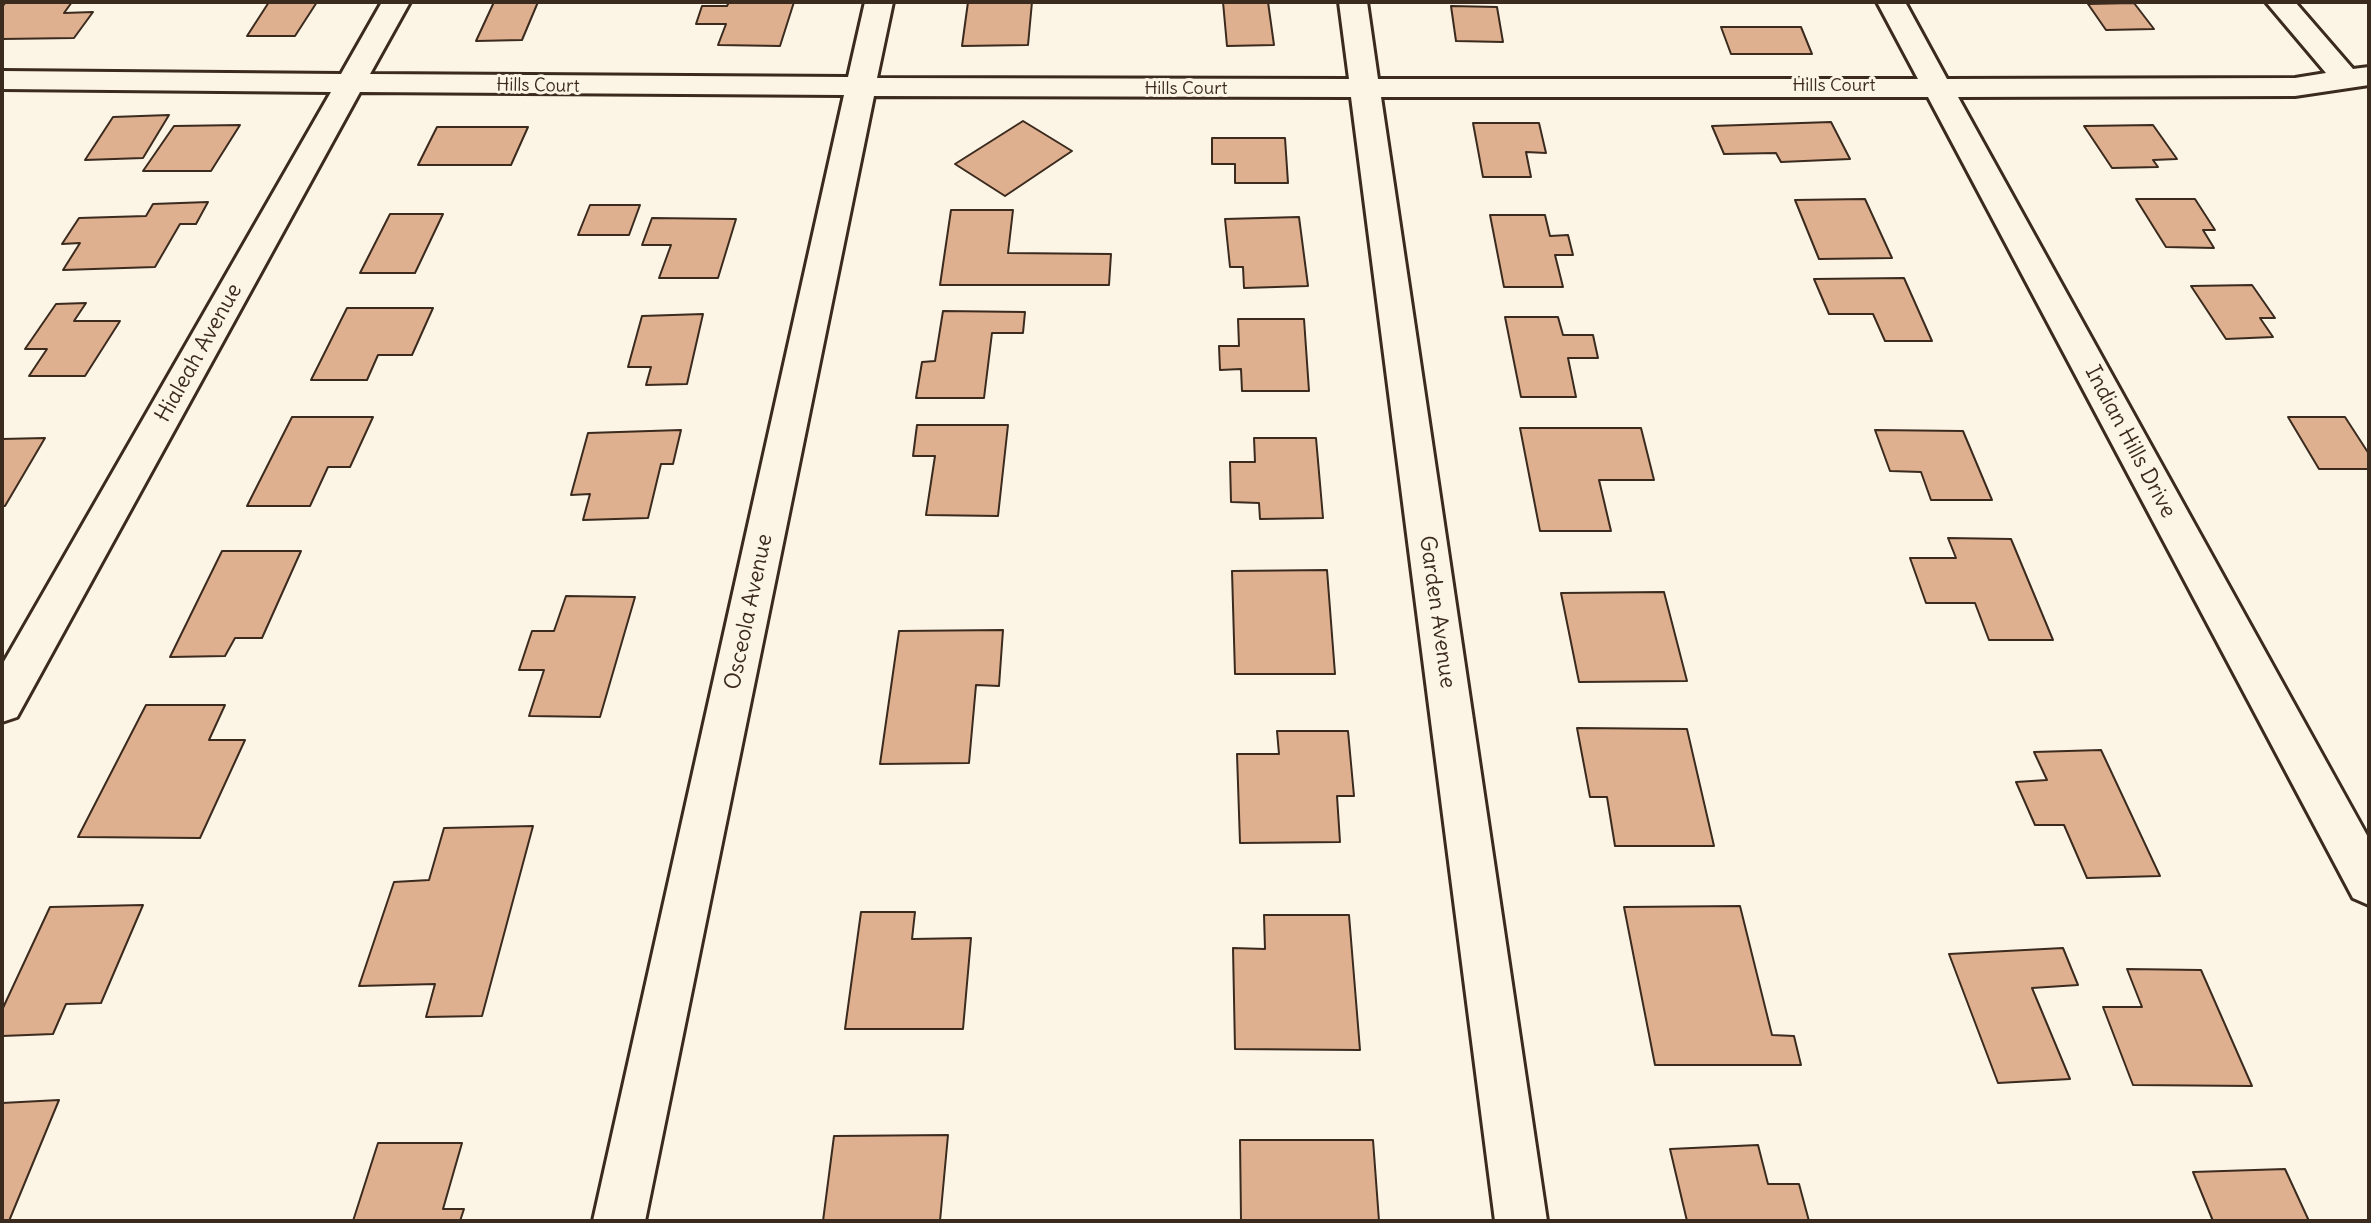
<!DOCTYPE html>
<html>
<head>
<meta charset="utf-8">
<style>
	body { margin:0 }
	#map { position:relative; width:2371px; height:1223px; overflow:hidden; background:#fcf5e5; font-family:Delius,sans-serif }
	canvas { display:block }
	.frame { position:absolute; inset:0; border:4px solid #3b2a1e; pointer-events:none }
</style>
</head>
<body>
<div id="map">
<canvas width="2371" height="1223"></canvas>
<div class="frame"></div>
</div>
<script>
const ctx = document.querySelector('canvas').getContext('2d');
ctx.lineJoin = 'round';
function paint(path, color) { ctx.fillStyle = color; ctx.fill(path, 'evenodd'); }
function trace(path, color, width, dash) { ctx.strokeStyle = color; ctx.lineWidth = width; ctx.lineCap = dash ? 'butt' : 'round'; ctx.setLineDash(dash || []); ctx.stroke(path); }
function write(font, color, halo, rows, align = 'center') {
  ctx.font = font + ' Delius,sans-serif'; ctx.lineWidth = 6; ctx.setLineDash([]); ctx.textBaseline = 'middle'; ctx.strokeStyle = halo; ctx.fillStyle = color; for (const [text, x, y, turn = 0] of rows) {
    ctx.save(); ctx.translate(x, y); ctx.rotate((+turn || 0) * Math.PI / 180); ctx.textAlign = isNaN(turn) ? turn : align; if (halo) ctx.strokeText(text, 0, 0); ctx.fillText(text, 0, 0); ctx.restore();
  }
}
const building = new Path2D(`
	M 6,2 L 72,2 L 64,13 L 93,12 L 74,38 L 2,39 L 2,7 Z
	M 269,2 L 317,2 L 295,36 L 247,36 Z
	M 494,2 L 538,2 L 522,40 L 476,41 Z
	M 729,2 L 794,2 L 780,46 L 718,45 L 726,24 L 696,24 L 702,6 L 727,6 Z
	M 968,2 L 1032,2 L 1028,45 L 962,46 Z
	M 1223,2 L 1268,2 L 1274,45 L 1227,46 Z
	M 2134,3 L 2154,29 L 2106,30 L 2088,4 Z
	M 1451,6 L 1497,7 L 1503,42 L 1456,41 Z
	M 1721,27 L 1801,27 L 1812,54 L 1731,54 Z
	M 169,115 L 143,158 L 85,160 L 113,117 Z
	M 1023,121 L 1072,151 L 1005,196 L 955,164 Z
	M 1831,122 L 1850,159 L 1781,162 L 1776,153 L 1724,154 L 1712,126 Z
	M 1473,123 L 1539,123 L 1546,153 L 1526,152 L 1531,177 L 1483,177 Z
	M 240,125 L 211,171 L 143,171 L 174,126 Z
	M 2153,125 L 2177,159 L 2153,160 L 2158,167 L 2112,168 L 2084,126 Z
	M 437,127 L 528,127 L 511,165 L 418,165 Z
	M 1212,138 L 1285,138 L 1288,183 L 1235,183 L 1235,164 L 1212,164 Z
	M 1865,199 L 1892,258 L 1819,259 L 1795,200 Z
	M 2136,199 L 2195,199 L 2215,230 L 2203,230 L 2214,248 L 2166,247 Z
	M 208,202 L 196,224 L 180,224 L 155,267 L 63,270 L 80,243 L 62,244 L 79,218 L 146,216 L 153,204 Z
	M 590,205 L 640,205 L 629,235 L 578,235 Z
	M 951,210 L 1013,210 L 1008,253 L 1111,254 L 1109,285 L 940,285 Z
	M 390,214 L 443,214 L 415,273 L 360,273 Z
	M 1490,215 L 1545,215 L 1550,236 L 1568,235 L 1573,255 L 1555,255 L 1563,287 L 1504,287 Z
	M 1299,217 L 1308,286 L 1244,288 L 1243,267 L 1230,267 L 1225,219 Z
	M 652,218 L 736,219 L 718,278 L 659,278 L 671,245 L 642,245 Z
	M 1904,278 L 1932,341 L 1885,341 L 1873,314 L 1829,314 L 1814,279 Z
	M 2252,285 L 2275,318 L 2260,318 L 2273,337 L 2226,339 L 2191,286 Z
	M 86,303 L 74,321 L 120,321 L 85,376 L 29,376 L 47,349 L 25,349 L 56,304 Z
	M 347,308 L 433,308 L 412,355 L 378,355 L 367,380 L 311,380 Z
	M 943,311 L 1025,312 L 1023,333 L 992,333 L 984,398 L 916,398 L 922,362 L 935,361 Z
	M 703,314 L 687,384 L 646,385 L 651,367 L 628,367 L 642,316 Z
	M 1505,317 L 1558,317 L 1563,335 L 1593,335 L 1598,358 L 1568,358 L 1576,397 L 1521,397 Z
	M 1238,319 L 1304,319 L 1309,391 L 1242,391 L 1241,369 L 1220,370 L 1219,346 L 1239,346 Z
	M 292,417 L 373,417 L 350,467 L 328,467 L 310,506 L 247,506 Z
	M 2288,417 L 2345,417 L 2369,454 L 2369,469 L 2319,469 Z
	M 917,425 L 1008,425 L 998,516 L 926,515 L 935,456 L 913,456 Z
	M 1520,428 L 1641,428 L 1654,480 L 1599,480 L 1611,531 L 1540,531 Z
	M 681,430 L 673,464 L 661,464 L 648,518 L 583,520 L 590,494 L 571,495 L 588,433 Z
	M 1875,430 L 1963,431 L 1992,500 L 1931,500 L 1921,472 L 1890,471 Z
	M 45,438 L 5,506 L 2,506 L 2,439 Z
	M 1254,438 L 1316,438 L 1323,518 L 1260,519 L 1259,503 L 1231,502 L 1230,462 L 1255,462 Z
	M 1948,538 L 2011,539 L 2053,640 L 1989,640 L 1975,603 L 1926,603 L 1910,558 L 1956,558 Z
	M 222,551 L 301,551 L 262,638 L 235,638 L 225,656 L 170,657 Z
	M 1327,570 L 1335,674 L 1235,674 L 1232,571 Z
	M 1664,592 L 1687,681 L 1579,682 L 1561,593 Z
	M 566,596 L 635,597 L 600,717 L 529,716 L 544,670 L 519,670 L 532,631 L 554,631 Z
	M 1003,630 L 999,686 L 976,685 L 969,763 L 880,764 L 899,631 Z
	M 146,705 L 225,705 L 209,740 L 245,740 L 200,838 L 78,837 Z
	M 1577,728 L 1687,729 L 1714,846 L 1615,846 L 1607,797 L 1590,797 Z
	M 1277,731 L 1348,731 L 1354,796 L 1337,796 L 1340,842 L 1240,843 L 1237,754 L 1279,754 Z
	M 2101,750 L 2160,876 L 2087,878 L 2064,825 L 2035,825 L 2016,782 L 2047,780 L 2034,752 Z
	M 533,826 L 482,1016 L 426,1017 L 435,984 L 359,986 L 394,882 L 429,880 L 444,828 Z
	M 143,905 L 101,1003 L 66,1004 L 53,1034 L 2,1036 L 2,1010 L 50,907 Z
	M 1740,906 L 1772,1035 L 1794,1036 L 1801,1065 L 1655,1065 L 1624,907 Z
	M 861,912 L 915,912 L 912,939 L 971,938 L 963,1029 L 845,1029 Z
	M 1264,915 L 1349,915 L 1360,1050 L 1235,1049 L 1233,948 L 1265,949 Z
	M 2063,948 L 2078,985 L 2032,988 L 2070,1079 L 1998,1083 L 1949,954 Z
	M 2127,969 L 2201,970 L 2252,1086 L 2133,1085 L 2103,1007 L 2142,1007 Z
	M 59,1100 L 9,1221 L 2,1221 L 2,1103 Z
	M 948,1135 L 940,1221 L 823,1221 L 834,1136 Z
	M 1240,1140 L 1373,1140 L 1379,1221 L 1241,1221 Z
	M 378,1143 L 462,1143 L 443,1209 L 464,1209 L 460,1221 L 353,1221 Z
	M 1758,1145 L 1768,1184 L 1799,1184 L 1809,1221 L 1687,1221 L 1670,1149 Z
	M 2285,1169 L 2309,1221 L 2213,1221 L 2193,1172 Z`);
const minor = new Path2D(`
	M 382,2 L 410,2 L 370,74 L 848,77 L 865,2 L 893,2 L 877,78 L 1349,79 L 1339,2 L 1367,2 L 1378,79 L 1918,79 L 1877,2 L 1905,2 L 1947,79 L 2295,78 L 2326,73 L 2266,2 L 2295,2 L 2353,69 L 2369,67 L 2369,85 L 2295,96 L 1958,97 L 2369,839 L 2369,905 L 2353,898 L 1928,97 L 1381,97 L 1547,1221 L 1495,1221 L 1351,97 L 874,96 L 645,1221 L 593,1221 L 844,95 L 360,92 L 17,717 L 2,722 L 2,665 L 331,92 L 2,89 L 2,71 L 341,74 Z`);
const farStreetnames = [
	["Hills Court",538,86,1],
	["Hills Court",1834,86],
	["Hills Court",1186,89]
];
const streetNames = [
	["Hialeah Avenue",199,353,-61],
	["Indian Hills Drive",2130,442,62],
	["Osceola Avenue",749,612,-78],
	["Garden Avenue",1437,612,82]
];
paint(building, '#deb08f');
trace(building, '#3b2a1e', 2);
trace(minor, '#3b2a1e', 6);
paint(minor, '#fcf5e5');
write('18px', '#3b2a1e', '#fcf5e5', farStreetnames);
write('22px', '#3b2a1e', '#fcf5e5', streetNames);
</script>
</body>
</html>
